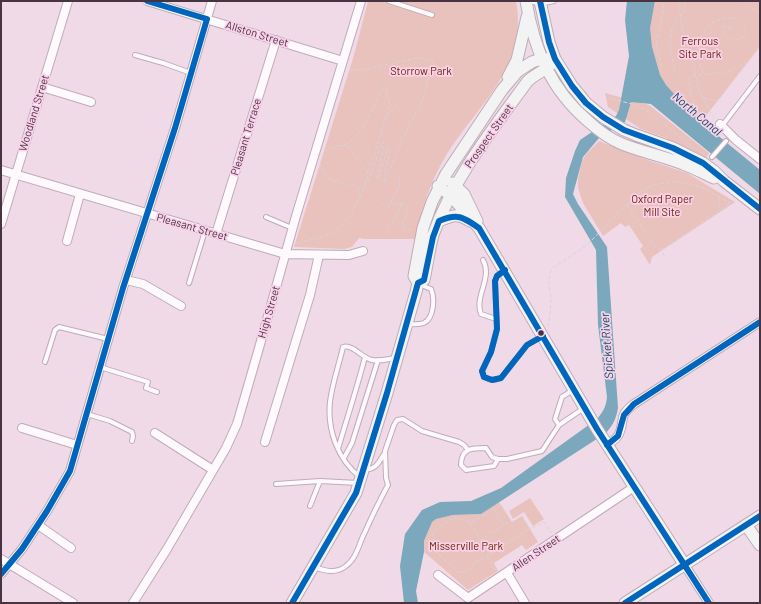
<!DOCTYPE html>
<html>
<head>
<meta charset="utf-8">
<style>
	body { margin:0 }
	#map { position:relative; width:761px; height:604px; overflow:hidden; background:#f1dae8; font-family:Barlow,sans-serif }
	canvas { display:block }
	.frame { position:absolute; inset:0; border:2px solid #483441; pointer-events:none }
</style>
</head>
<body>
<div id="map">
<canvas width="761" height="604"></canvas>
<div class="frame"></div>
</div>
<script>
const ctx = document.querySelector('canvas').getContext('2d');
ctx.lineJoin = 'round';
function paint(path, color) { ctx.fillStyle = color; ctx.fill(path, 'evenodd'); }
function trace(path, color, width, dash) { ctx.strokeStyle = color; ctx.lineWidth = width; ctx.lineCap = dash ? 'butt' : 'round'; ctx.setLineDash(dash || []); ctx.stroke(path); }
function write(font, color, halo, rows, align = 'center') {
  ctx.font = font + ' Barlow,sans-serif'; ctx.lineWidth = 3.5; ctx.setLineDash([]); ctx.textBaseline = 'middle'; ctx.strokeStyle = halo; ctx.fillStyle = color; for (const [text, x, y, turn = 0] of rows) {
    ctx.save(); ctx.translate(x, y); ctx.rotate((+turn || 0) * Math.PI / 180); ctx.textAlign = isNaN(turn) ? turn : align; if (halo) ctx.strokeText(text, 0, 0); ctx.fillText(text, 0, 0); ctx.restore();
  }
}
const green = new Path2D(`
	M 368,1 L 516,1 C 529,68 475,107 444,159 C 430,183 421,211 415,239 L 364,239 L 359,238 L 352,247 L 344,249 L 294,247 L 354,55 Z
	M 655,1 L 760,1 L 760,47 L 701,122 C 688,111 668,91 660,76 C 654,65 650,41 650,28 C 650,19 654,10 655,1 Z
	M 605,93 L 649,105 L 709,153 L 705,160 L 666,138 L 641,129 L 608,107 Z
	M 599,141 L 648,160 L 687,173 L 735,202 L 652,257 L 650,265 L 640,249 L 643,246 L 629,225 L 625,227 L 621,223 L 603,236 L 583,203 L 578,188 L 578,179 L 582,161 L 586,154 Z
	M 530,498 L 544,519 L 533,526 L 524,512 L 513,519 L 509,511 Z
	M 499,502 L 512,522 L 522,516 L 538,542 L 526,550 L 522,545 L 494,563 L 498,571 L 468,590 L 424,552 L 424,541 L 432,522 L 436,519 L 453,515 L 481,514 Z`);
const water = new Path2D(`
	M 627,1 L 655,1 L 650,28 L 652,47 L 660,75 L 666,85 L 693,115 L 760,170 L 760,194 L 651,104 L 631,102 L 625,122 L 599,138 L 583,157 L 573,194 L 578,204 L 607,247 L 618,408 C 616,419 613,425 606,433 L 481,514 L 453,515 L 436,519 L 432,522 L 424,541 L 424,552 L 416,591 L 418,603 L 404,603 L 400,566 L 405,534 L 422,510 L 440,502 L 471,501 L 501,488 L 597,419 C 603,412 606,407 607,397 L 598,325 L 596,250 L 565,197 L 566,178 L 575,151 L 580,140 L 616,116 L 619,110 L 629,56 L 625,20 Z`);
const path = new Path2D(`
	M 679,1 L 681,24 L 693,63 L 700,93 L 712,115 L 715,119
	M 742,1 L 760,14
	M 662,67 L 656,45 L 663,11 L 663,1
	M 349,70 L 361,70 L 418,58 L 429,59 L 433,62 L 421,104 L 405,134 L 385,182 L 384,182 L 390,148 L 388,147 L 378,179 L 377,179 L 384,143 L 382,142 L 369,181 L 366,181
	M 703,73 C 679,16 751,2 745,36 C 735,45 719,39 725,25 L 734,30
	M 675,74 L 670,46 L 672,28 L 677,20 L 684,13 L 686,1
	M 606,97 L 635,105 L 646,110 L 694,148
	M 703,98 L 718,101 L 746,63
	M 387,117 L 398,103
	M 713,126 C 693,110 692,101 689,77 C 708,72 730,76 747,62 C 752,58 756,50 760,44
	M 345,145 C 365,133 371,110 382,90 L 383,88 L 386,89 L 390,105 L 368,173
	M 320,163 C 323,184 340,181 355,186 L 358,188 L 360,195
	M 719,197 L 720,210
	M 391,202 L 399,188 L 400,175
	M 382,203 L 389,207 L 391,203 L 396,206 L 399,202 L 408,207 L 402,226 L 413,231
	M 627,204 L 654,245 L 661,250 L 665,257
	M 386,234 L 402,204
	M 296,243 C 307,240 318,239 329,234 C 346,227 353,210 361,195 C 364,189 369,178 367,171 L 347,146 C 338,144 330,147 323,154
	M 661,250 L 730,203
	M 548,327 C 549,318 551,308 551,299 C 550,287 546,279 553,268 L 587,245 L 633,198 L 643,190 L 648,187 L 658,184 L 673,182 L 688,183 L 703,188 L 730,203 L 732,200
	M 494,509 L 504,525
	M 470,523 L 489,554 L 474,563 L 469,571 L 458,572 L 434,550 L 433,540 L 433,533 C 447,520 453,514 471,523 L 501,505 L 512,522 L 522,516 L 530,529 L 544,522 L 552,533
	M 480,540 L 511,521
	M 490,554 L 530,529
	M 487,557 L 496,571`);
const lane = new Path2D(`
	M 389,1 L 432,15
	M 531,1 L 540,4 L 554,1
	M 135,55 L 163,63 L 191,73
	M 722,126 L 760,76
	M 712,157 L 726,141
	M 266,217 L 292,228
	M 483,260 C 493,278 474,296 481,314 L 496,319
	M 503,271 L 497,276 L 495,281 L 497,329 L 491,352 L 482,371 L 484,377 C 490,380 494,381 501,378 L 527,345 L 542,336
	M 189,283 L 205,231
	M 407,324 C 413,324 419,325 424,323 C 434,318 435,298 431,289 L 421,285
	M 45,362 L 55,330 L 59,327 L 108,339
	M 100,367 L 148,382 L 146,388 L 157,392
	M 573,390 L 562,397 L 555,419 L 559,425 L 584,408
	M 87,414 L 110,421 L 132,432 L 133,436 L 132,441
	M 338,449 C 347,418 357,388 365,357
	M 344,458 L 352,443 L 378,360
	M 498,459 L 494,466 L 466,470 L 461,465 C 461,448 472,448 486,448 L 492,457 L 498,459 L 507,459 L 542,451 L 544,448 L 559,425
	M 365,469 C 376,470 379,462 384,454
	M 360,477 C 338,460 327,430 330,402 C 332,384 339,365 343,347 C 353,344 362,358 372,360 C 379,362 388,359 395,358
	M 276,484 L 320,481 L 358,483
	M 310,506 L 320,481
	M 314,567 C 325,571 336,574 346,566 C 357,558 359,543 365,532 C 372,516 380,500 388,485 L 386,478 L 385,451 L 394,425 L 397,420 L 403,419 L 422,431 L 459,442 L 464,445 L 468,450`);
const street = new Path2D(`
	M 147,1 L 343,61
	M 42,87 L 91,102
	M 720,124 L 736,140 L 760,159
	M 1,170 L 285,254 L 349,255 L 363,251
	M 1,224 L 68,1
	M 216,234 L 276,40
	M 67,241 L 80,194
	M 126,280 L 143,284 L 181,306
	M 22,428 L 77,445
	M 155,433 L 213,470
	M 265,442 L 310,295 L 319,255
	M 607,445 C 611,442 617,439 619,434 C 626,419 617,417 634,404 L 760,322
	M 38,525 L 71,548
	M 1,559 L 73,603
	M 684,564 L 709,603
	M 507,573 L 525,603
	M 1,574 L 22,549 L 47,511 L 70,471 L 123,288 L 175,128 L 212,1
	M 438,575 L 468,598 L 634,487
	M 133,603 L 167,549 L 226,448 L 237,424 L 259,348 L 296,216 L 361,1`);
const secondary = new Path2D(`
	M 526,1 C 534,50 551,90 589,122 C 599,131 610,139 622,144 C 642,152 663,156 683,164 C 694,168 703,173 714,178
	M 540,1 L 549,42 L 555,59 L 572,86 L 586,103 L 603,117 L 624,130 L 636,135 L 673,148 L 703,163 L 714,171 L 724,181 L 760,209
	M 508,77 L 517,60 L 527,17
	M 452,183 L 464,194 L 477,221
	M 438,186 L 451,196 L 479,228 L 597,429 L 684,564
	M 439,221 C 453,215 457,213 470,221
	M 418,283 L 424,280 C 427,266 429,250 433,235 C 453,179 492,130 527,82 C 534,74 544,72 551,64
	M 746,525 L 760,545
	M 292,603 L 356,493 L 387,393 L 416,292 L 418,283 L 414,276 L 423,228 L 432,202 L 446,174 L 502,90 L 518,71 L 532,62 L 541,59 L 555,59
	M 625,603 L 760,516`);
const bus1 = new Path2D(`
	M 540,1 L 549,42 L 555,59 L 572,86 L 586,103 L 603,117 L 624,130 L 673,148 L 703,163 L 760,209
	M 505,270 L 497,276 L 495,281 L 497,329 L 491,352 L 482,371 L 484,377 L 492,380 L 501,378 L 527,345 L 543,336
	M 607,445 L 618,436 L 624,415 L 634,404 L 760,322
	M 1,574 L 22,549 L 47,511 L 70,471 L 123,288 L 175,128 L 207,19 L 147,1
	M 292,603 L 356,493 L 387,393 L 418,283 L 424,280 L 433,237 L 439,221 C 458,213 463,217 479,228 L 597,429 L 709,603
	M 625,603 L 760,516`);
const markers = [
	[541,333,3.5,"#483441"]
];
const streetNames = [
	["Allston Street",257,34,17],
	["Woodland Street",34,113,-73],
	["Prospect Street",489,136,-55],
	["Pleasant Terrace",246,137,-73],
	["Pleasant Street",192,227,16],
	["High Street",269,312,-74],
	["Allen Street",536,553,-34]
];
const parkNames = [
	["Ferrous",700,41],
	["Site Park",700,54],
	["Storrow Park",421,71],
	["Oxford Paper",662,199],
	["Mill Site",662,212],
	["Misserville Park",466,546]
];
const waterNames = [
	["North Canal",697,114,40],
	["Spicket River",607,346,-94]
];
paint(green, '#e9c2be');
paint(water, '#7ba8bc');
trace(lane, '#bfacb8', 6);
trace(street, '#bfacb8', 10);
trace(secondary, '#bfacb8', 13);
trace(path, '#d9d2d7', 1, [4, 2]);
trace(lane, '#fdf9fc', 4);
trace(street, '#fdf9fc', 8);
trace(secondary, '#f3f3f3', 11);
trace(bus1, '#0065bd', 6);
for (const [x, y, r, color] of markers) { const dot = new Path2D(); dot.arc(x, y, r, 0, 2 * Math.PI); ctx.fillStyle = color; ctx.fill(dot); trace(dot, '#fad1ea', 1.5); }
write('11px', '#483441', '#fad1ea', streetNames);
write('11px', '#6f2605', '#fad1ea', parkNames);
write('italic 12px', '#0e4e5f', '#fad1ea', waterNames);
</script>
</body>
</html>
